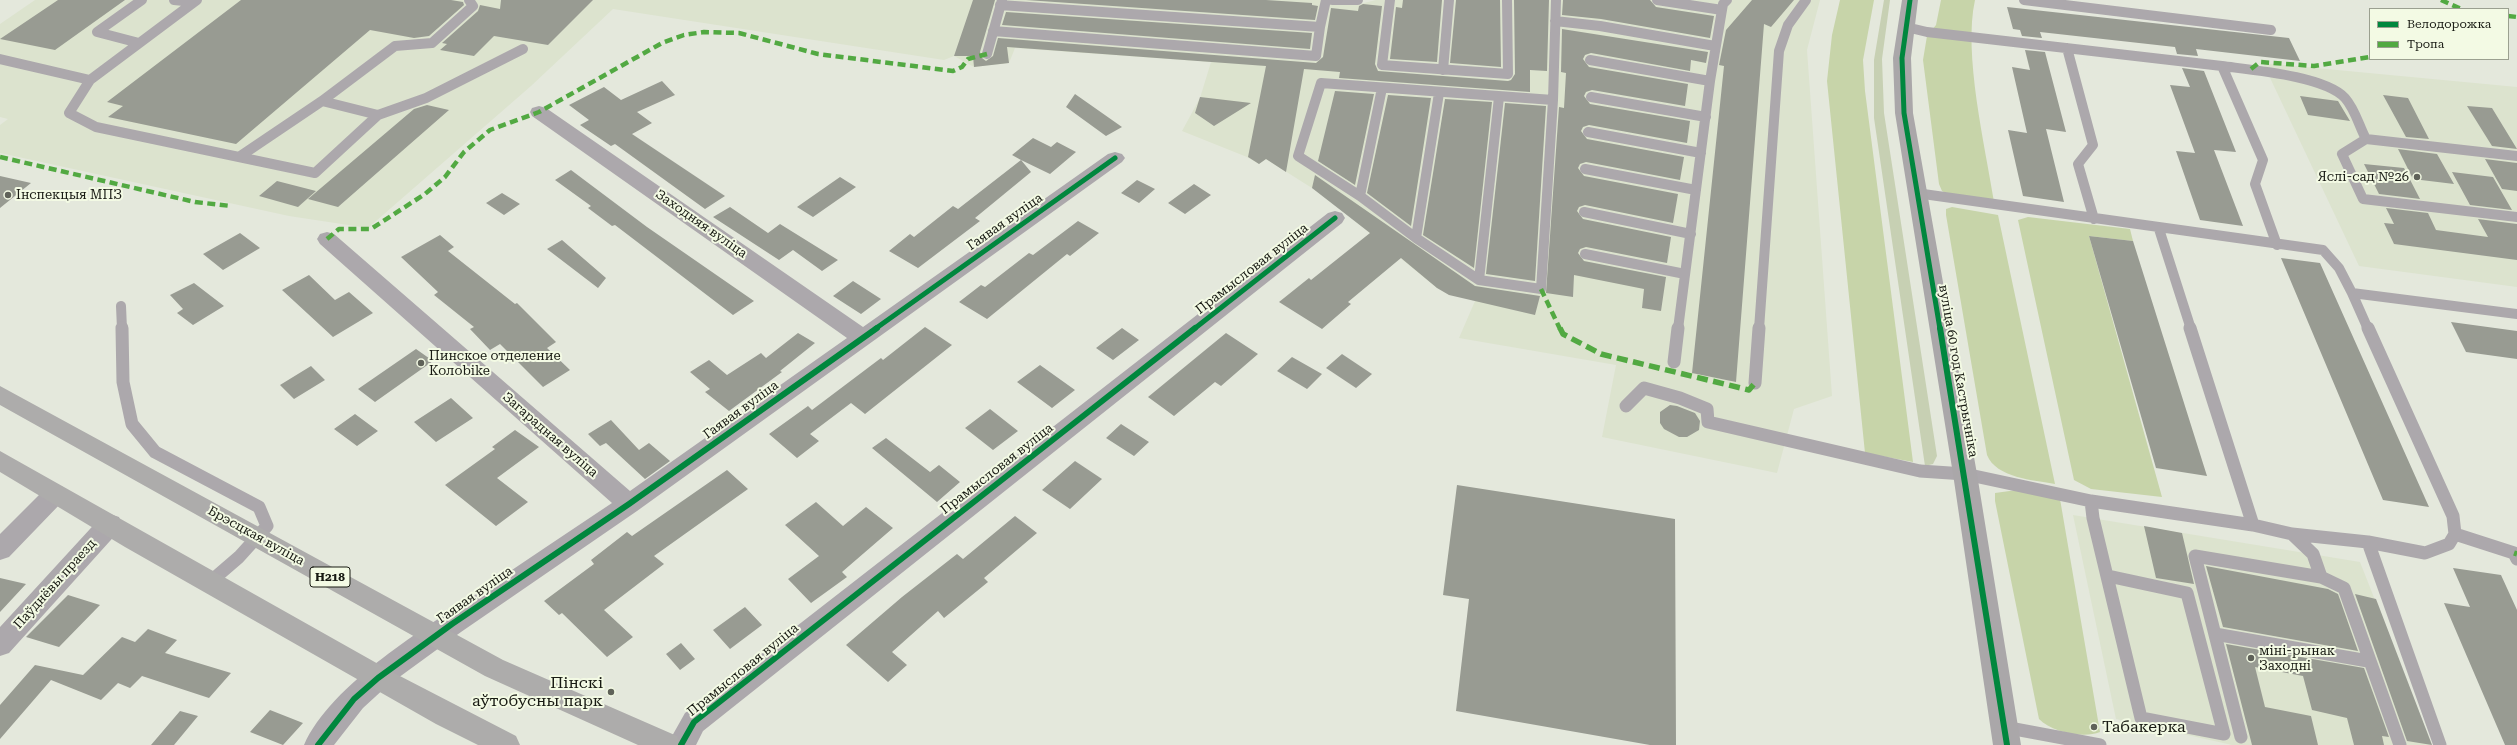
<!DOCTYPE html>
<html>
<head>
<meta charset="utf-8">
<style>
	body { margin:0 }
	#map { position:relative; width:2517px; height:745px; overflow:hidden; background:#e4e8dc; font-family:"Roboto Serif",serif }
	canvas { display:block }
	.legend { position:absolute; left:2369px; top:8px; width:140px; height:52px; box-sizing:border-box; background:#f3fae4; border:1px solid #9ba090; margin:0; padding:5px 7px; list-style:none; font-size:12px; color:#181a13 }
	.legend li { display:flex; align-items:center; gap:8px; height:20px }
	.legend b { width:20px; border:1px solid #9ba090 }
</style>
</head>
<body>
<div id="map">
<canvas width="2517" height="745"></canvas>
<ul class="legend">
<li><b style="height:5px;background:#00873e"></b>Велодорожка</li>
<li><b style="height:5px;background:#52a942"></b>Тропа</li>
</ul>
</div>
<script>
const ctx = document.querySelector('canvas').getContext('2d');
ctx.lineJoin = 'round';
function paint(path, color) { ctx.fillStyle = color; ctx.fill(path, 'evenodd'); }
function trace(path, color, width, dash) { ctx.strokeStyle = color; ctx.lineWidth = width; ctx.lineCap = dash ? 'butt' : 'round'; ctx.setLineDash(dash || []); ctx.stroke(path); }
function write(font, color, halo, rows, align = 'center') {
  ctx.font = font + ' "Roboto Serif",serif'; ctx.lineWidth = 4; ctx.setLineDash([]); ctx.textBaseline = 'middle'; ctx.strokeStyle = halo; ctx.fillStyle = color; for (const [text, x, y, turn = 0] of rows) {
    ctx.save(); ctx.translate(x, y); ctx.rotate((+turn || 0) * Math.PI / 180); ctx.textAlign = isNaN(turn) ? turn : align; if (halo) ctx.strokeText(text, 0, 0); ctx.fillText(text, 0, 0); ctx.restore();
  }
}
const built = new Path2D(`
	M 35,0 L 1357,0 L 1360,4 L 1376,0 L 1820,0 L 1807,50 L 1832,396 L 1794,409 L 1777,473 L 1602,437 L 1616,365 L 1459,338 L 1475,301 L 1437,288 L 1323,195 L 1266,159 L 1259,164 L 1247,157 L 1182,131 L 1200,98 L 1211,62 L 1015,48 L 1009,63 L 974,67 L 954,56 L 944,60 L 613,9 L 531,86 L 368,228 L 289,216 L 0,153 L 0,125 L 8,119 L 0,117 L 0,24 Z
	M 2263,63 L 2517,87 L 2517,287 L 2359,266 Z
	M 2073,515 L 2360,562 L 2432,745 L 2232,745 L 2116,719 Z`);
const green = new Path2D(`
	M 1884,0 L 1890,0 L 1882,59 L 1884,113 L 1937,456 L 1933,464 L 1925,466 L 1874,118 L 1874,60 Z`);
const forest = new Path2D(`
	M 1840,0 L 1874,0 L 1863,60 L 1865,91 L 1913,462 L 1865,453 L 1827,81 L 1832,35 Z
	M 1941,0 L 1975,0 C 1963,54 1985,145 1994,202 L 1949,195 L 1942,191 L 1939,184 L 1923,60 L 1927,36 L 1936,25 Z
	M 1952,207 L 1998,215 L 2055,484 C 2034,480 1996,478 1987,455 L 1946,215 L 1946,209 Z
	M 2028,217 L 2130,229 L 2133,241 L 2089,236 L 2162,497 L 2091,489 L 2074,480 L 2018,220 Z
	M 2017,490 L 2060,499 L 2100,732 C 2083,739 2052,732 2039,719 L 1995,501 L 1995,493 Z`);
const building = new Path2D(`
	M 58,0 L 125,0 L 55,50 L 0,39 Z
	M 241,0 L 451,0 L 463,2 L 464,5 L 429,36 L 414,38 L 370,30 L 236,144 L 108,117 L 123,106 L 107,102 Z
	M 501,0 L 593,0 L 548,45 L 494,36 L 474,56 L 440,50 L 447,44 L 442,43 L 478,11 L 480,5 L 500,9 Z
	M 973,0 L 995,0 L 980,52 L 982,58 L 986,61 L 993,56 L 998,38 L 1316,63 L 1323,57 L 1331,8 L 1358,11 L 1359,6 L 1363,4 L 1382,6 L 1375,64 L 1378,71 L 1508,81 L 1511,80 L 1515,74 L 1514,0 L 1549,0 L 1547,71 L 1530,70 L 1530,92 L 1339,78 L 1340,72 L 1304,69 L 1286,172 L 1266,159 L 1259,164 L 1248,157 L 1266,66 L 1007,47 L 1009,63 L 974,67 L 973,56 L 954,56 Z
	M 1026,0 L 1266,0 L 1312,3 L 1312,5 L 1318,6 L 1315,20 Z
	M 1403,0 L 1442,0 L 1437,62 L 1390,59 L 1396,7 L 1402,8 Z
	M 1456,0 L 1500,0 L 1501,67 L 1450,63 Z
	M 1563,0 L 1650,0 L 1656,7 L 1714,16 L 1710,38 L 1601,19 L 1562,15 Z
	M 1752,0 L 1794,0 L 1771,27 L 1764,24 L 1736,382 L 1692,373 L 1724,66 L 1719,65 L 1726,30 Z
	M 2007,7 L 2289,38 L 2300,61 L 2196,49 L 2198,56 L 2177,54 L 2175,47 L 2040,32 L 2042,38 L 2022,36 L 2020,30 L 2013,29 Z
	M 1006,12 L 1312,33 L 1310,49 L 1002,25 Z
	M 1562,29 L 1708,52 L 1706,63 L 1691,60 L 1690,71 L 1591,53 L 1585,55 L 1583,59 L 1589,67 L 1688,84 L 1685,106 L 1592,90 L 1586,92 L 1584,96 L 1590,104 L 1690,121 L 1687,143 L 1589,125 L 1583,127 L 1581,131 L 1587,139 L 1684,157 L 1680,180 L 1586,162 L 1580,164 L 1578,168 L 1584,176 L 1678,194 L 1673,223 L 1585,205 L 1579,207 L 1577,211 L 1583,219 L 1671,237 L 1667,263 L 1586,247 L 1580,249 L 1578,253 L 1584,261 L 1666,277 L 1661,311 L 1642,308 L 1644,289 L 1574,275 L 1573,297 L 1546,293 L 1559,107 L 1564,108 L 1566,73 L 1561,72 Z
	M 2025,50 L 2045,52 L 2066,132 L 2046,129 L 2064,202 L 2023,196 L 2008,130 L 2027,133 L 2012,67 L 2030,70 Z
	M 2182,68 L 2204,71 L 2236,152 L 2214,150 L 2243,226 L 2200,220 L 2176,151 L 2195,153 L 2170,85 L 2190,87 Z
	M 662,81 L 675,95 L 637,112 L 652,123 L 632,134 L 725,196 L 705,209 L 615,144 L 611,146 L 580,125 L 589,120 L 569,105 L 604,87 L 621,100 Z
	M 1335,91 L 1374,94 L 1355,185 L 1318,161 Z
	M 1075,94 L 1122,127 L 1106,136 L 1066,107 Z
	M 1388,95 L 1431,98 L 1411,226 L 1367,193 Z
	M 2383,95 L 2408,98 L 2429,139 L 2406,137 Z
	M 2300,96 L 2338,101 L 2350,121 L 2308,115 Z
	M 1200,97 L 1251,103 L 1214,126 L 1195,113 Z
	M 1445,99 L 1492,102 L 1474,268 L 1423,235 Z
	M 1505,103 L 1546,106 L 1535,281 L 1486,274 Z
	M 427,105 L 449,110 L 338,207 L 308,199 L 414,109 Z
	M 2467,106 L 2492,108 L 2517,149 L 2492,146 Z
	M 1033,138 L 1051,147 L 1057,142 L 1076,152 L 1050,174 L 1021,160 L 1031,172 L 975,218 L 980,221 L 918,268 L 889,251 L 910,234 L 914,237 L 953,206 L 958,209 L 1021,160 L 1012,155 Z
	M 2398,149 L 2437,154 L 2454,184 L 2413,179 Z
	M 2485,159 L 2517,163 L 2517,191 L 2502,189 Z
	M 2364,164 L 2404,168 L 2420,199 L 2379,194 Z
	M 571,170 L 647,227 L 754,301 L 733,315 L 615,225 L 612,226 L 588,208 L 591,206 L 555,180 Z
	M 2452,172 L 2493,177 L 2512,210 L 2470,205 Z
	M 1315,175 L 1475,286 L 1540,296 L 1535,315 L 1449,295 L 1437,288 L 1401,258 L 1348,302 L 1351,304 L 1322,329 L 1279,302 L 1309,278 L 1311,280 L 1370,233 L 1312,188 Z
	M 0,176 L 31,183 L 0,208 Z
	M 840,177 L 856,187 L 813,217 L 797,207 Z
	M 1137,180 L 1155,189 L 1139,203 L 1121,193 Z
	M 277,181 L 316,191 L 298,207 L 259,196 Z
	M 1194,184 L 1211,195 L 1185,214 L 1168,203 Z
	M 502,193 L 520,204 L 504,215 L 486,203 Z
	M 730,207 L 768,233 L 780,224 L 838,260 L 822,271 L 793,250 L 779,260 L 713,217 Z
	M 2386,208 L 2428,213 L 2436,230 L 2488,237 L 2478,219 L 2517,224 L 2517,260 L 2394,244 L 2384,223 L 2394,224 Z
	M 1078,221 L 1099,233 L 1070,256 L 1067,254 L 987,319 L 959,302 L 981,285 L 985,287 L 1029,253 L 1033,255 Z
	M 240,233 L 260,248 L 223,270 L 203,254 Z
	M 440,235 L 454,247 L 448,251 L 515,304 L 517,303 L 556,342 L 547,348 L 570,370 L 543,387 L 500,344 L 490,350 L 470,329 L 474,327 L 434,295 L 438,292 L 401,257 Z
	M 2089,236 L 2133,241 L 2207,476 L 2156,468 Z
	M 562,240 L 606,278 L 598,288 L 547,249 Z
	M 2281,258 L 2320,263 L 2429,507 L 2383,500 Z
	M 309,275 L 335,300 L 349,292 L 373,313 L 333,337 L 282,290 Z
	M 853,281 L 881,299 L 861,314 L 833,296 Z
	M 194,283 L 224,306 L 193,325 L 177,313 L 183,309 L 170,295 Z
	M 2451,322 L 2517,331 L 2517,359 L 2466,352 Z
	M 925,327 L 952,345 L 865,414 L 851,403 L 810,434 L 819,441 L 797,458 L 769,434 L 808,406 L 812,410 L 881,358 L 883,360 Z
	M 1122,328 L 1139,340 L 1113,360 L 1096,348 Z
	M 798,333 L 815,343 L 780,371 L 782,372 L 729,411 L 705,392 L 710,389 L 690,372 L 709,360 L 727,375 L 761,353 L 766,358 Z
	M 1226,333 L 1258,354 L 1221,386 L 1215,382 L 1174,416 L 1148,397 Z
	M 416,349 L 433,361 L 375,402 L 358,389 Z
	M 1342,354 L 1372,374 L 1356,388 L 1326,368 Z
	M 1292,357 L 1322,374 L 1307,389 L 1277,371 Z
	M 1040,365 L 1075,390 L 1052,408 L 1017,382 Z
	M 311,366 L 325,380 L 294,399 L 280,385 Z
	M 451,398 L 473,418 L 436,442 L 414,422 Z
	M 1670,405 L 1677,406 L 1695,413 L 1700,421 L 1699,430 L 1687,437 L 1679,437 L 1664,429 L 1660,423 L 1660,412 Z
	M 990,409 L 1018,431 L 993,450 L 965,428 Z
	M 355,414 L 378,431 L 357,446 L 334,429 Z
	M 611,420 L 639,450 L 649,443 L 670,461 L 645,479 L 606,443 L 600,446 L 588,434 Z
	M 1121,424 L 1149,442 L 1134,456 L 1106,438 Z
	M 515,430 L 539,447 L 497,478 L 528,502 L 496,526 L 445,485 L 495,449 L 492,447 Z
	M 886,438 L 930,472 L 939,465 L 960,482 L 937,502 L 872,448 Z
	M 1075,461 L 1102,479 L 1070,509 L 1042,490 Z
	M 727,470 L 748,489 L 654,556 L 664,564 L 604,610 L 633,637 L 607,657 L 562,613 L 559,615 L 544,601 L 594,564 L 591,560 L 627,532 L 632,536 Z
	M 1457,485 L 1675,519 L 1676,745 L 1650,745 L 1456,711 L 1469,599 L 1443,595 Z
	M 816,502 L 843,526 L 866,507 L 893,528 L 842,572 L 847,577 L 811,603 L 788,579 L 819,556 L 785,525 Z
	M 1015,516 L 1037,533 L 984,578 L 988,582 L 944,618 L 938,611 L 892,652 L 907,665 L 888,682 L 846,645 L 902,597 L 957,554 L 963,559 Z
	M 2144,526 L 2182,533 L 2194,584 L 2156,578 Z
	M 2206,566 L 2328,589 L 2338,594 L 2358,651 L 2223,627 Z
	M 2453,568 L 2501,575 L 2517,610 L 2517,745 L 2505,745 L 2444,603 L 2470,607 Z
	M 0,578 L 26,584 L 0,612 Z
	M 2355,594 L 2376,599 L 2432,745 L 2407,741 Z
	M 68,595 L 100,605 L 59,647 L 26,637 Z
	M 745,607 L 762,625 L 730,649 L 713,630 Z
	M 148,629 L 177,640 L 165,653 L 231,673 L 209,698 L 142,676 L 130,688 L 118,683 L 101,700 L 51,680 L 0,739 L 0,705 L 35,665 L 83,675 L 122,637 L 135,642 Z
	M 681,643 L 695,659 L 680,670 L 666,654 Z
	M 2226,644 L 2364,668 L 2389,737 L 2382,736 L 2384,745 L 2354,745 L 2347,718 L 2312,710 L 2303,676 L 2255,667 L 2265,707 L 2311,716 L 2318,745 L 2252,745 Z
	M 270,710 L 303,723 L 283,745 L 250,732 Z
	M 180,711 L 198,716 L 174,745 L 151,745 Z`);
const laneFar1 = new Path2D(`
	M 174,0 L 194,2
	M 197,0 L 90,80 L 69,113 L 96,127 L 315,173 L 378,115
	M 1332,0 L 1358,0
	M 1390,0 L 1382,65 L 1508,74 L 1507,0
	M 1657,0 L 1722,10
	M 2024,0 L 2271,30
	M 1000,5 L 1320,27 L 1326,0
	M 1555,21 L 1600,26 L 1715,46
	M 1906,27 L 1927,32 L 2222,66 L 2263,160 L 2255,184 L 2277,245
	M 993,31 L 1316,56 L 1320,27
	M 139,43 L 97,32 L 142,0
	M 2067,48 L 2093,145 L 2078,164 L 2094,219
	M 987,54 L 1002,0
	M 0,59 L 90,80
	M 1590,60 L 1710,81
	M 2222,66 C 2252,70 2325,76 2345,98 C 2355,109 2359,126 2366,139 L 2342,154 L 2363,199 L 2517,217
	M 1443,70 L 1449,0
	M 1321,83 L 1553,100 L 1541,289 L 1479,280 L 1416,238 L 1360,196 L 1298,156 Z
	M 1591,97 L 1706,117
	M 1553,100 L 1556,0
	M 322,101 L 378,115 L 426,98 L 523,49
	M 1588,132 L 1701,153
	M 2366,139 L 2517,156
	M 239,157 L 322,101 L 395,46 L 432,43 L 473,6 L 469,0
	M 1585,169 L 1696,190
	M 1916,193 L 2323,250 L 2339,268 L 2352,293 L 2517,314
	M 1360,196 L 1382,88
	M 1584,212 L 1691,234
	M 2159,229 L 2191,329
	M 1416,238 L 1439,93
	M 1585,254 L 1685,274
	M 1479,280 L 1499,97
	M 2352,293 L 2368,329
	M 121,306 L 122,329
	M 1678,329 L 1710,81 L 1723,4 L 1727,0
	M 1759,329 L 1779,51 L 1788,25 L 1806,0`);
const lane = new Path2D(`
	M 122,328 L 123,382 L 132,424 L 155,452 L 259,507 L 267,526 L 239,557 L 210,582
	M 2190,328 L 2253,525
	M 1674,362 L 1678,328
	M 1755,383 L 1759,328
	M 1626,406 L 1644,388 L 1680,398 L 1707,409 L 1708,422 L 1920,471 L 1965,474 L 2091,501 L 2253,525 L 2292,534 L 2368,542 L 2425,553 L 2449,544 L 2455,534 L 2453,516 L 2368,328
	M 2091,501 L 2093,518 L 2141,718 L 2224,734 L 2187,593 L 2108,576
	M 2455,534 L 2514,553 L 2517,559
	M 2368,542 L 2440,745
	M 2321,577 L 2344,588 L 2400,745
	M 2215,634 L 2368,661
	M 2004,727 L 2100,745
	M 2241,737 L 2195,556 L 2321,577 L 2313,554 L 2292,534`);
const street = new Path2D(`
	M 539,106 L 546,108 L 863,327 L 1108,154 L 1115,152 L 1122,154 L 1125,158 L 1122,162 L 637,511 L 461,632 L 387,686 L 363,708 L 334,745 L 304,745 C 331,684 426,627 481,591 C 524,562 568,532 612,503 L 320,244 L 317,239 L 320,234 L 327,232 L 334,234 L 630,491 L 847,338 L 532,116 L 530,112 L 532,108 Z
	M 1335,211 L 1342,213 L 1345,218 L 1342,223 L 703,731 L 696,745 L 667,745 L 685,713 L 1328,213 Z
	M 55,484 L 63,487 L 67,494 L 63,501 L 9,557 L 0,560 L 0,534 L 47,487 Z
	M 110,514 L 119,517 L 122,524 L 119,531 L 9,653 L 0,656 L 0,627 L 101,517 Z`);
const secondary = new Path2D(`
	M 1902,0 L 1918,0 L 1911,58 L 1913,113 L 1977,474 L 2021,745 L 1993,745 L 1953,474 L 1895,113 L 1893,58 Z`);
const primary = new Path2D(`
	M 0,386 L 503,660 L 677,736 L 681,745 L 638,745 L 485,676 L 0,405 Z
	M 0,451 L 396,674 L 516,736 L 520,745 L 478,745 L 436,724 L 125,547 L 0,472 Z`);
const quietFar1 = new Path2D(`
	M 2441,0 L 2461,9
	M 2508,16 L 2517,17
	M 2251,69 L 2260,62 L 2314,66 L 2370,57
	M 0,157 L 195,202 L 231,206
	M 327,239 L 339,229 L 371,229 L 425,194 L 445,177 L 464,152 L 490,130 L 539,112 L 662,43 L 684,35 L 704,32 L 739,33 L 818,54 L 953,71 L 962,67 L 968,59 L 987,54
	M 1541,289 L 1560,329`);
const quiet = new Path2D(`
	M 1560,328 L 1563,334 L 1601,354 L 1749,390 L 1755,383
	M 2514,553 L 2517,554`);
const cyclewayFar1 = new Path2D(`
	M 1910,0 L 1902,58 L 1904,113 L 1940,329
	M 875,329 L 1115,158
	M 1194,329 L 1335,218`);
const cycleway = new Path2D(`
	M 1940,328 L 2007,745
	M 318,745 L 354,699 L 378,678 L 452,624 L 629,504 L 877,328
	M 681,745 L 694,722 L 1195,328`);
const markers = [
	[2417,177,4,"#5f6259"],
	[8,195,4,"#5f6259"],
	[421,363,4,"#5f6259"],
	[2251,658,4,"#5f6259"],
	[611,692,4,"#5f6259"],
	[2094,727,4,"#5f6259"]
];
const shields = [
	[330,577,40]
];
const shieldNames = [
	["Н218",330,577]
];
const poiNames = [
	["Яслі-сад №26",2409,177,"right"],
	["Інспекцыя МПЗ",16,195],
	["Пинское отделение",429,356],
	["Колоbike",429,371],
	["міні-рынак",2259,651],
	["Заходні",2259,666]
];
const streetNames = [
	["Гаявая вуліца",1005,222,-35],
	["Заходняя вуліца",701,224,35],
	["Прамысловая вуліца",1252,269,-38],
	["вуліца 60 год Кастрычніка",1958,371,80],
	["Гаявая вуліца",741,410,-36],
	["Загарадная вуліца",550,435,41],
	["Прамысловая вуліца",997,469,-38],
	["Брэсцкая вуліца",256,536,29],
	["Паўднёвы праезд",55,584,-48],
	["Гаявая вуліца",475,595,-35],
	["Прамысловая вуліца",743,670,-39]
];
const nearPoinames = [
	["Пінскі",603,683],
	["аўтобусны парк",603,701],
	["Табакерка",2102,727,"left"]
];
paint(built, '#dce3ce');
paint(green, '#c7d0b3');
paint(forest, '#c7d4a9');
paint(building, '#989b92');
trace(laneFar1, '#aca8ac', 10);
trace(lane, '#aca8ac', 13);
paint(street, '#aca8ac');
paint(secondary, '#aaa7a9');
paint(primary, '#adacab');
trace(quietFar1, '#52a942', 4.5, [8, 4.5]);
trace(quiet, '#52a942', 5.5, [11, 5.5]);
trace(cyclewayFar1, '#00873e', 5);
trace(cycleway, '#00873e', 6);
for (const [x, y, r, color] of markers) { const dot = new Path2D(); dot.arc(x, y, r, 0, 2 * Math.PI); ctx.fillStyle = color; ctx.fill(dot); trace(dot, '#f3fae4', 1.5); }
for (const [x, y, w] of shields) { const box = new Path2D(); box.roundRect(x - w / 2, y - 10, w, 20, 3); ctx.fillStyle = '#f3fae4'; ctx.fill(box); trace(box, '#181a13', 1); }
write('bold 12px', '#181a13', null, shieldNames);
write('13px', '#181a13', '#f3fae4', poiNames, 'left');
write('13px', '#181a13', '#f3fae4', streetNames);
write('16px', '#181a13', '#f3fae4', nearPoinames, 'right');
</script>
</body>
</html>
